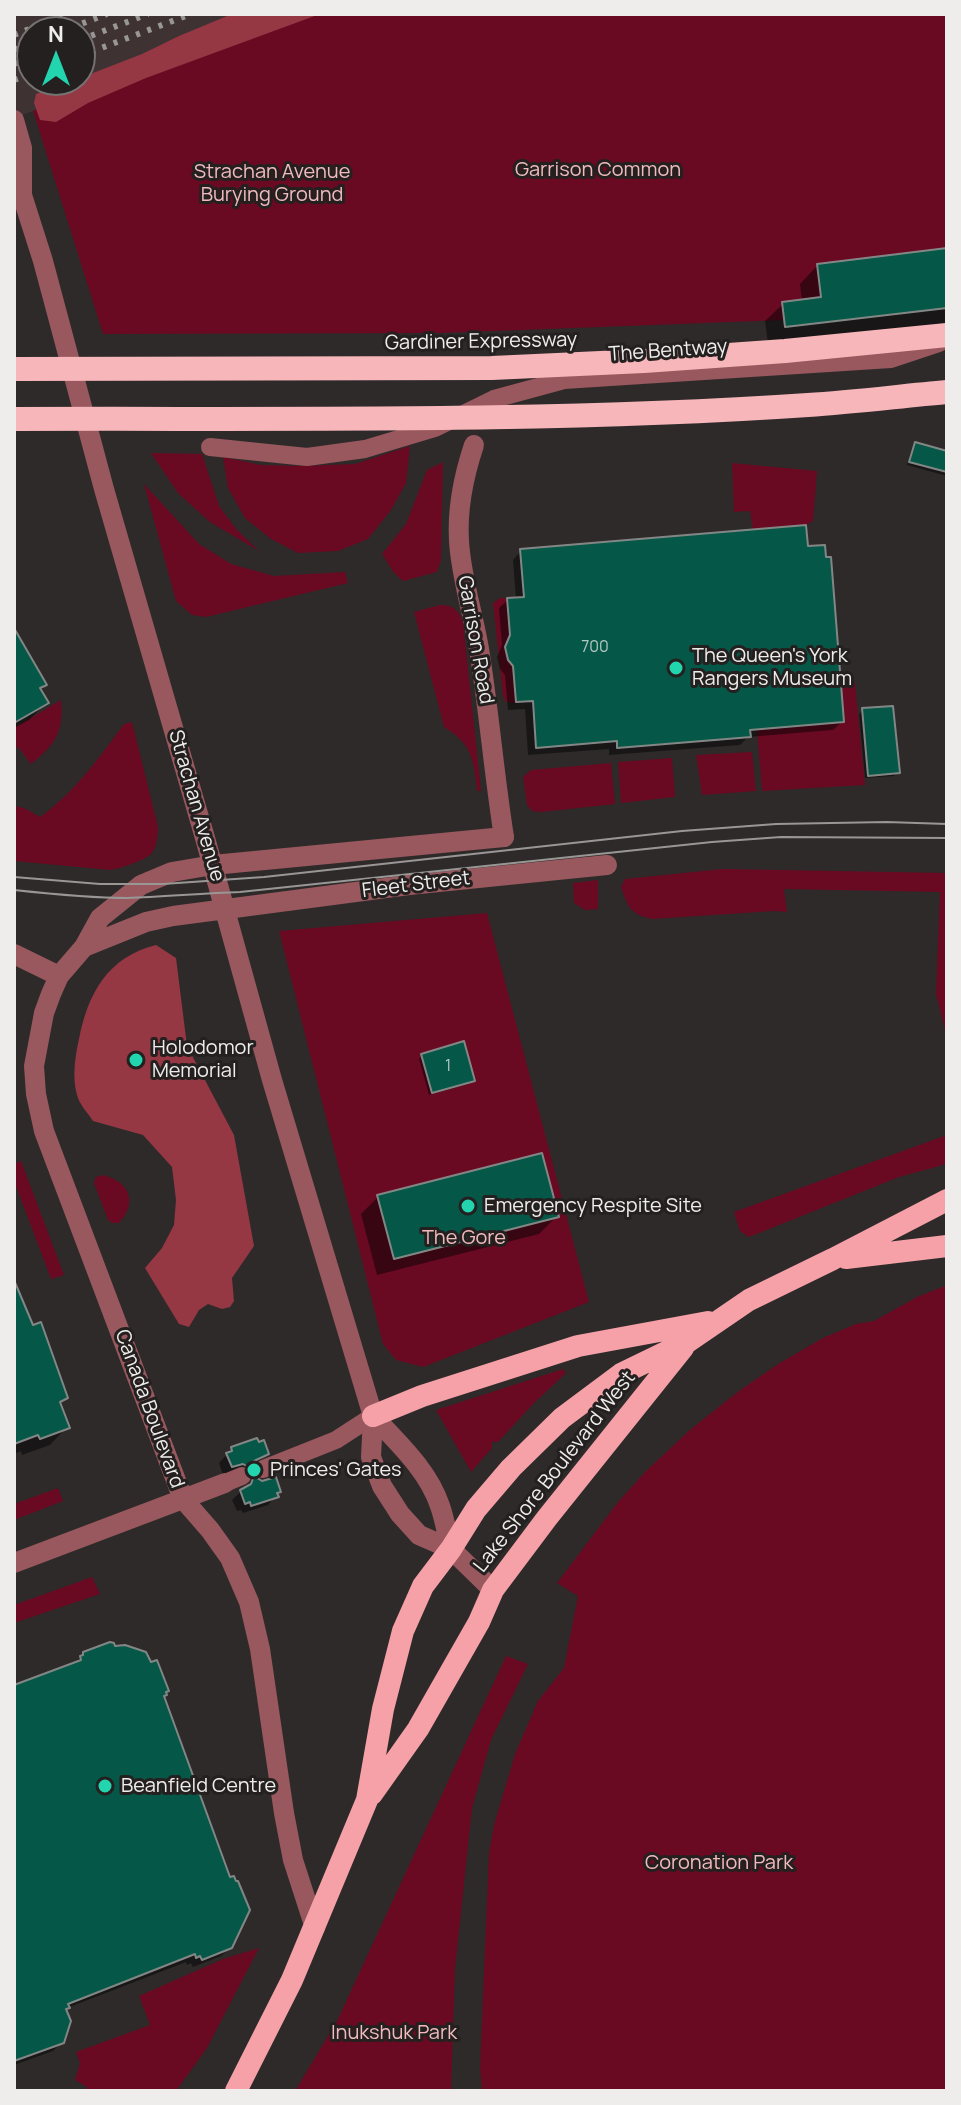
<!DOCTYPE html>
<html>
<head>
<meta charset="utf-8">
<style>
	body { margin:0 }
	#map { position:relative; width:961px; height:2105px; overflow:hidden; background:#2e2a2a; font-family:Manrope,sans-serif }
	canvas { display:block }
	.frame { position:absolute; inset:0; border:16px solid #efecec; pointer-events:none }
	.north { position:absolute; left:16px; top:16px; width:80px; height:80px; box-sizing:border-box; background:#242020; border:2px solid #757272; border-radius:50%; rotate:0deg; font-size:22px; font-weight:700; line-height:32px; text-align:center; color:#efecec }
	.north::after { content:''; display:block; margin:auto; width:28px; height:36px; background:#22d5af; clip-path:polygon(50% 0,100% 100%,50% 72%,0 100%) }
</style>
</head>
<body>
<div id="map">
<canvas width="961" height="2105"></canvas>
<div class="frame"></div>
<div class="north">N</div>
</div>
<script>
const ctx = document.querySelector('canvas').getContext('2d');
ctx.lineJoin = 'round';
function paint(path, color) { ctx.fillStyle = color; ctx.fill(path, 'evenodd'); }
function trace(path, color, width, dash) { ctx.strokeStyle = color; ctx.lineWidth = width; ctx.lineCap = dash ? 'butt' : 'round'; ctx.setLineDash(dash || []); ctx.stroke(path); }
function write(font, color, halo, rows, align = 'center') {
  ctx.font = font + ' Manrope,sans-serif'; ctx.lineWidth = 6; ctx.setLineDash([]); ctx.textBaseline = 'middle'; ctx.strokeStyle = halo; ctx.fillStyle = color; for (const [text, x, y, turn = 0] of rows) {
    ctx.save(); ctx.translate(x, y); ctx.rotate((+turn || 0) * Math.PI / 180); ctx.textAlign = isNaN(turn) ? turn : align; if (halo) ctx.strokeText(text, 0, 0); ctx.fillText(text, 0, 0); ctx.restore();
  }
}
const built = new Path2D(`
	M 14,14 L 299,14 L 14,118 ZM 32,32 L 80,32 L 80,80 L 32,80 Z`);
const green = new Path2D(`
	M 299,14 L 947,14 L 947,302 L 784,320 L 441,333 L 103,334 L 33,111 Z
	M 410,446 L 406,483 L 391,510 L 368,539 L 338,551 L 298,553 L 271,539 L 245,518 L 228,488 L 223,457 L 261,465 L 303,466 L 355,464 Z
	M 151,453 L 202,454 L 219,506 L 237,530 L 259,551 L 210,522 L 178,493 Z
	M 443,462 L 441,560 L 437,572 L 403,581 L 394,573 L 382,554 L 406,524 L 427,470 Z
	M 732,463 L 817,471 L 813,521 L 806,525 L 753,530 L 750,511 L 734,512 Z
	M 144,484 L 199,544 L 231,564 L 274,576 L 345,572 L 348,583 L 206,617 L 192,615 L 176,601 Z
	M 500,598 L 507,598 L 510,635 L 505,647 L 508,660 L 513,666 L 516,703 L 506,702 L 503,696 L 493,603 Z
	M 440,605 C 453,605 458,609 463,622 L 481,791 L 477,791 C 474,760 472,744 444,727 L 414,612 Z
	M 855,683 L 865,785 L 762,791 L 757,730 L 829,724 L 826,693 L 841,692 L 841,684 Z
	M 61,700 C 64,732 55,745 31,764 L 18,747 L 14,749 L 14,728 Z
	M 132,722 L 158,827 C 158,835 157,847 151,854 C 143,861 121,868 111,870 L 14,861 L 14,806 L 24,808 L 40,817 C 75,792 99,758 124,724 Z
	M 752,752 L 756,791 L 702,795 L 696,755 Z
	M 672,758 L 675,797 L 621,803 L 618,762 Z
	M 611,763 L 615,804 L 541,812 L 532,811 L 527,805 L 523,777 L 531,770 Z
	M 723,869 L 947,873 L 947,1038 L 936,994 L 940,892 L 784,889 L 787,912 L 774,911 L 652,919 C 630,914 628,907 621,887 L 625,879 Z
	M 598,880 L 598,909 L 585,910 L 574,903 L 573,883 Z
	M 487,913 L 589,1302 L 423,1367 L 396,1360 L 383,1344 L 279,931 Z
	M 947,1135 L 947,1164 L 899,1177 L 749,1237 L 740,1231 L 734,1212 Z
	M 21,1161 L 64,1275 L 51,1279 L 14,1181 L 14,1164 Z
	M 103,1175 C 130,1182 138,1202 119,1223 L 112,1223 L 108,1220 L 94,1183 L 96,1177 Z
	M 947,1285 L 947,2091 L 482,2091 L 480,2067 L 489,1853 L 494,1825 L 515,1754 L 538,1701 L 564,1668 L 578,1596 L 557,1583 L 618,1502 L 646,1471 L 691,1429 L 739,1391 L 778,1364 L 823,1338 L 856,1324 L 874,1321 L 917,1297 Z
	M 563,1369 L 566,1373 L 534,1403 L 498,1442 L 492,1442 L 492,1448 L 471,1472 L 436,1410 Z
	M 58,1488 L 63,1501 L 14,1520 L 14,1504 Z
	M 92,1577 L 100,1594 L 14,1623 L 14,1605 Z
	M 506,1656 L 528,1664 L 491,1740 L 472,1808 L 455,1969 L 451,2091 L 295,2091 L 337,2021 Z
	M 259,1948 L 207,2048 L 176,2091 L 85,2091 L 87,2087 L 75,2080 L 80,2063 L 76,2052 L 150,2025 L 139,1996 L 223,1959 Z`);
const forest = new Path2D(`
	M 232,14 L 320,14 L 146,78 L 88,103 L 56,122 L 40,120 L 34,103 L 36,94 L 73,80 L 80,80 L 80,78 L 142,54 L 179,36 Z
	M 156,945 L 176,958 L 187,1046 L 234,1135 L 254,1246 L 232,1278 L 234,1301 L 230,1307 L 222,1309 L 208,1304 L 199,1310 L 189,1327 L 179,1324 L 145,1268 L 162,1248 L 174,1225 L 176,1200 L 172,1167 L 143,1135 L 93,1121 C 88,1113 79,1104 77,1095 C 72,1077 75,1057 79,1039 C 88,993 108,957 156,945 Z`);
const shadow = new Path2D(`
	M 947,250 L 947,323 L 768,344 L 765,321 L 783,304 L 802,301 L 800,284 L 817,266 Z
	M 915,444 L 947,453 L 947,476 L 907,465 L 912,448 Z
	M 806,548 L 842,722 L 833,730 L 748,737 L 740,745 L 609,755 L 609,749 L 528,755 L 525,709 L 508,710 L 505,675 L 500,669 L 497,657 L 502,645 L 499,608 L 508,600 L 516,599 L 513,560 L 521,551 Z
	M 14,641 L 44,684 L 39,689 L 46,703 L 29,720 L 14,728 Z
	M 863,710 L 897,772 L 894,776 L 865,778 L 859,714 Z
	M 422,1055 L 473,1080 L 469,1084 L 429,1095 L 419,1059 Z
	M 378,1197 L 556,1217 L 539,1234 L 377,1275 L 361,1214 Z
	M 14,1306 L 66,1398 L 59,1404 L 67,1427 L 50,1445 L 22,1455 L 21,1451 L 14,1454 Z
	M 258,1444 L 266,1453 L 258,1462 L 250,1466 L 241,1476 L 223,1475 L 219,1463 L 232,1449 Z
	M 254,1479 L 276,1496 L 268,1505 L 243,1513 L 241,1510 L 237,1511 L 232,1500 Z
	M 84,1654 L 162,1698 L 231,1947 L 221,1956 L 193,1967 L 191,1963 L 187,1965 L 186,1962 L 67,2008 L 65,2010 L 62,2042 L 53,2051 L 14,2065 L 14,1687 L 75,1663 Z`);
const building = new Path2D(`
	M 947,248 L 947,308 L 785,327 L 782,302 L 821,297 L 817,264 Z
	M 915,442 L 947,451 L 947,472 L 909,462 Z
	M 806,525 L 808,546 L 825,545 L 826,557 L 831,557 L 844,722 L 750,730 L 751,737 L 617,748 L 617,741 L 536,748 L 533,701 L 516,702 L 513,666 L 508,660 L 505,647 L 510,635 L 507,598 L 524,597 L 520,549 Z
	M 14,628 L 47,685 L 40,688 L 49,703 L 14,723 Z
	M 893,706 L 900,773 L 868,776 L 862,708 Z
	M 464,1041 L 475,1081 L 432,1093 L 421,1054 Z
	M 542,1153 L 559,1217 L 394,1259 L 377,1195 Z
	M 14,1280 L 33,1325 L 41,1322 L 68,1398 L 60,1402 L 70,1428 L 40,1439 L 38,1435 L 14,1444 Z
	M 257,1438 L 259,1442 L 264,1440 L 269,1454 L 254,1461 L 251,1469 L 243,1464 L 232,1467 L 226,1453 L 232,1451 L 231,1447 Z
	M 254,1476 L 262,1481 L 276,1477 L 281,1492 L 277,1493 L 279,1497 L 251,1506 L 250,1502 L 245,1504 L 240,1490 L 251,1484 Z
	M 110,1642 L 114,1643 L 115,1646 L 125,1645 L 146,1652 L 151,1662 L 157,1660 L 169,1691 L 166,1692 L 167,1695 L 164,1696 L 230,1877 L 234,1876 L 236,1881 L 238,1881 L 250,1910 L 232,1948 L 202,1960 L 200,1956 L 196,1958 L 195,1954 L 68,2004 L 70,2008 L 66,2009 L 71,2021 L 64,2043 L 14,2061 L 14,1685 L 81,1660 L 80,1656 L 83,1655 L 83,1652 Z`);
const pedestrian = new Path2D(`
	M 210,447 L 307,457 L 365,449 L 435,428 L 494,399 L 564,380 L 891,359 L 939,343
	M 263,1469 L 336,1440 L 373,1416
	M 225,1483 L 242,1476`);
const minor = new Path2D(`
	M 474,445 C 464,475 457,509 459,541 C 461,577 473,613 479,649 C 489,711 494,774 504,837
	M 225,1483 L 183,1499 L 210,1530 L 230,1558 L 249,1602 L 260,1649 L 284,1813 L 293,1860 L 315,1928`);
const tertiary = new Path2D(`
	M 14,120 L 22,148 L 22,195
	M 14,183 L 22,195 L 43,261 L 104,489 L 205,838 L 272,1080 L 373,1416 L 371,1457 L 382,1486 L 400,1514 L 419,1535 L 451,1549 L 493,1590
	M 84,947 L 146,922 L 173,916 L 409,885 L 607,865
	M 14,954 L 59,976
	M 373,1416 C 398,1443 428,1470 440,1506 C 445,1520 447,1535 451,1549
	M 14,1563 L 183,1499 L 44,1131 L 36,1094 L 34,1066 L 44,1013 L 51,994 L 59,976 L 84,947 L 100,918 L 141,885 L 172,872 L 213,865 L 504,837`);
const trunk = new Path2D(`
	M 846,1258 L 947,1246
	M 373,1416 L 422,1396 L 578,1346 L 708,1322
	M 372,1794 L 418,1729 L 479,1622 L 493,1590 L 547,1518 L 683,1348
	M 236,2091 L 292,1980 L 367,1800 L 383,1709 L 403,1631 L 423,1586 L 451,1549 L 476,1509 L 511,1468 L 562,1418 L 621,1374 L 689,1341 L 749,1300 L 833,1259 L 947,1200`);
const tram = new Path2D(`
	M 14,877 L 100,884 L 163,884 L 264,877 L 682,831 L 776,824 L 887,822 L 947,824
	M 14,890 C 51,894 89,898 127,898 C 164,897 202,893 240,892 L 712,842 L 781,837 L 947,838`);
const rail = new Path2D(`
	M 60,32 L 107,14
	M 14,35 L 68,14
	M 80,40 L 148,14
	M 14,50 L 32,43
	M 80,56 L 191,14
	M 14,64 L 32,58
	M 14,80 L 32,74`);
const motorwayBridge = new Path2D(`
	M 14,369 L 492,368 L 644,361 L 785,351 L 947,335
	M 14,419 C 279,418 544,423 808,405 C 855,402 901,396 947,392`);
const markers = [
	[676,668,8,"#22d5af"],
	[136,1060,8,"#22d5af"],
	[468,1206,8,"#22d5af"],
	[254,1470,8,"#22d5af"],
	[105,1786,8,"#22d5af"]
];
const numberNames = [
	["700",595,648],
	["1",448,1067]
];
const parkNames = [
	["Garrison Common",598,170],
	["Strachan Avenue",272,172],
	["Burying Ground",272,195],
	["The Gore",464,1238],
	["Coronation Park",719,1863],
	["Inukshuk Park",394,2033]
];
const streetNames = [
	["Gardiner Expressway",481,342,-1],
	["The Bentway",668,351,-4],
	["Garrison Road",475,640,80],
	["Strachan Avenue",196,806,74],
	["Fleet Street",416,885,-7],
	["Canada Boulevard",149,1409,70],
	["Lake Shore Boulevard West",555,1472,-52]
];
const poiNames = [
	["The Queen's York",692,656],
	["Rangers Museum",692,679],
	["Holodomor",152,1048],
	["Memorial",152,1071],
	["Emergency Respite Site",484,1206],
	["Princes' Gates",270,1470],
	["Beanfield Centre",121,1786]
];
paint(built, '#3e3233');
paint(green, '#6a0a22');
paint(forest, '#963744');
paint(shadow, '#0007');
paint(building, '#055747');
trace(building, '#828785', 2);
trace(pedestrian, '#98585d', 18);
trace(minor, '#98585d', 20);
trace(tertiary, '#98585d', 20);
trace(trunk, '#f6a1a8', 22);
trace(tram, '#999696', 2);
trace(rail, '#999696', 6, [4, 8]);
trace(motorwayBridge, '#f7b6ba', 24);
for (const [x, y, r, color] of markers) { const dot = new Path2D(); dot.arc(x, y, r, 0, 2 * Math.PI); ctx.fillStyle = color; ctx.fill(dot); trace(dot, '#242020', 3); }
write('16px', '#b4c7c3', null, numberNames);
write('20px', '#f1babd', '#242020', parkNames);
write('20px', '#efecec', '#242020', streetNames);
write('20px', '#efecec', '#242020', poiNames, 'left');
</script>
</body>
</html>
